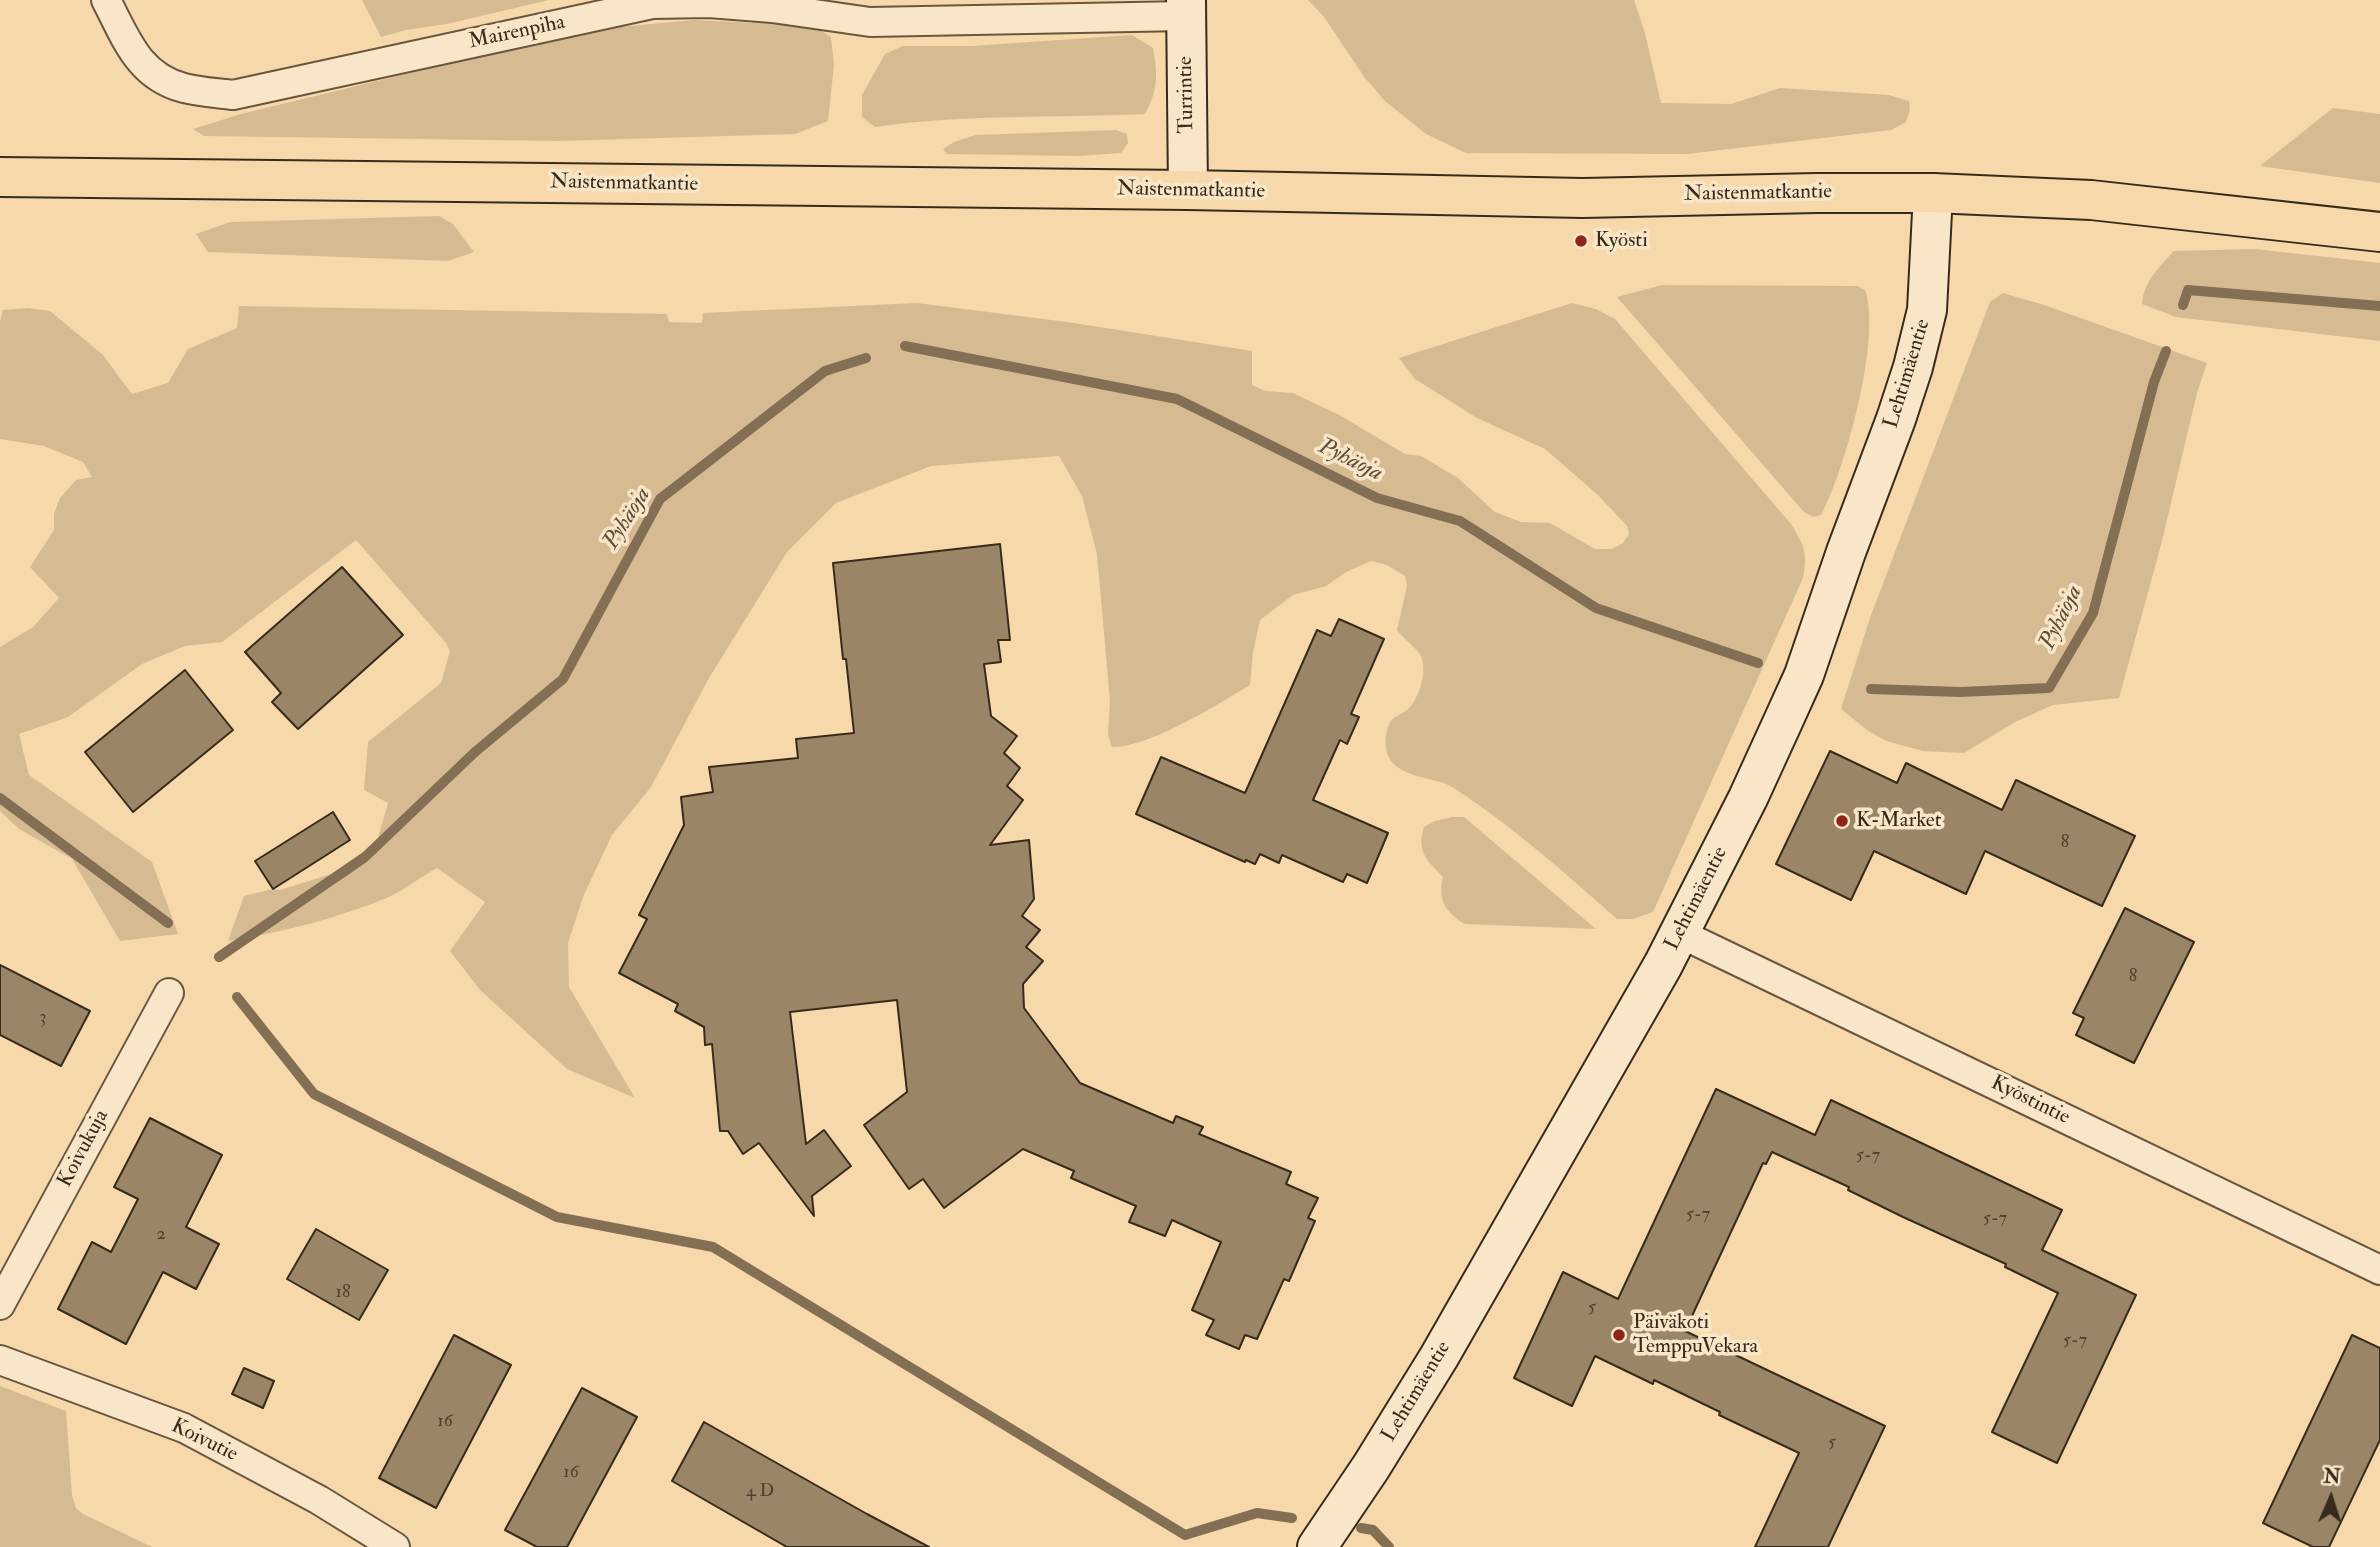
<!DOCTYPE html>
<html>
<head>
<meta charset="utf-8">
<style>
	body { margin:0 }
	#map { position:relative; width:2380px; height:1547px; overflow:hidden; background:#f6d8aa; font-family:"IM FELL Double Pica",serif }
	canvas { display:block }
	.north { position:absolute; left:2296px; top:1463px; width:70px; height:70px; -webkit-text-stroke:5px #f9e6c8; paint-order:stroke; rotate:3deg; font-size:19px; font-weight:700; line-height:28px; text-align:center; color:#372c1c }
	.north::after { content:''; display:block; margin:auto; width:24px; height:32px; background:#372c1c; clip-path:polygon(50% 0,100% 100%,50% 72%,0 100%) }
</style>
</head>
<body>
<div id="map">
<canvas width="2380" height="1547"></canvas>
<div class="north">N</div>
</div>
<script>
const ctx = document.querySelector('canvas').getContext('2d');
ctx.lineJoin = 'round';
function paint(path, color) { ctx.fillStyle = color; ctx.fill(path, 'evenodd'); }
function trace(path, color, width, dash) { ctx.strokeStyle = color; ctx.lineWidth = width; ctx.lineCap = dash ? 'butt' : 'round'; ctx.setLineDash(dash || []); ctx.stroke(path); }
function write(font, color, halo, rows, align = 'center') {
  ctx.font = font + ' "IM FELL Double Pica",serif'; ctx.lineWidth = 7; ctx.setLineDash([]); ctx.textBaseline = 'middle'; ctx.strokeStyle = halo; ctx.fillStyle = color; for (const [text, x, y, turn = 0] of rows) {
    ctx.save(); ctx.translate(x, y); ctx.rotate((+turn || 0) * Math.PI / 180); ctx.textAlign = isNaN(turn) ? turn : align; if (halo) ctx.strokeText(text, 0, 0); ctx.fillText(text, 0, 0); ctx.restore();
  }
}
const green = new Path2D(`
	M 362,0 L 549,0 L 447,24 L 406,30 L 381,37 Z
	M 1308,0 L 1634,0 L 1645,33 L 1661,103 L 1731,104 L 1780,88 L 1889,95 L 1909,101 L 1910,110 L 1906,122 L 1891,130 L 1687,154 L 1466,153 L 1426,134 L 1385,101 L 1365,78 L 1324,17 Z
	M 694,20 L 813,26 L 831,37 L 834,65 L 828,121 L 795,134 L 559,141 L 204,136 L 193,129 L 241,114 L 587,30 Z
	M 1132,35 L 1153,48 C 1158,75 1158,90 1145,114 C 1055,118 965,114 875,127 L 862,117 L 862,95 L 885,54 L 903,46 L 972,46 Z
	M 2333,108 L 2380,114 L 2380,183 L 2260,166 Z
	M 1116,130 L 1127,134 L 1128,143 L 1121,153 L 1078,156 L 947,154 L 943,149 L 954,142 L 976,135 Z
	M 439,216 L 453,224 L 474,252 L 448,261 L 208,252 L 196,234 L 230,222 Z
	M 2255,249 L 2380,263 L 2380,341 L 2176,317 L 2142,304 C 2144,281 2159,267 2174,251 Z
	M 1662,285 L 1857,286 L 1865,290 C 1882,337 1845,471 1821,515 L 1813,517 L 1804,512 L 1617,297 Z
	M 2003,293 L 2044,305 L 2207,363 L 2197,393 L 2161,545 L 2119,698 L 2053,705 L 2015,722 L 1964,753 L 1923,751 L 1886,741 L 1867,730 L 1841,709 L 1871,615 L 1990,302 Z
	M 917,303 L 1067,322 L 1252,351 L 1252,385 L 1265,391 L 1293,393 L 1341,416 L 1405,454 L 1421,456 L 1458,478 L 1495,512 L 1521,522 L 1550,523 L 1595,549 L 1612,549 L 1623,543 L 1629,534 L 1627,526 L 1598,495 L 1545,449 L 1477,418 L 1415,379 L 1399,358 L 1572,303 L 1596,309 L 1615,319 L 1791,524 C 1804,545 1808,553 1803,578 L 1653,912 L 1633,919 L 1617,919 C 1565,873 1512,826 1454,788 C 1435,776 1399,779 1388,756 C 1384,747 1385,727 1392,720 C 1396,715 1405,713 1409,708 C 1420,697 1429,666 1419,653 C 1413,645 1403,638 1397,630 L 1407,586 L 1405,576 L 1387,565 L 1371,561 L 1346,572 L 1326,586 L 1293,595 L 1260,620 L 1253,652 L 1250,685 C 1219,704 1148,748 1112,747 L 1108,735 L 1110,701 L 1097,554 L 1082,496 L 1059,456 L 931,466 L 836,503 L 787,552 L 709,678 L 651,787 L 612,835 L 583,897 L 568,943 L 569,987 L 635,1098 L 567,1069 L 480,990 L 450,951 L 485,902 L 437,868 C 422,876 407,888 391,896 C 339,918 284,932 228,941 L 244,896 L 273,889 L 280,890 L 357,866 L 377,841 L 388,803 L 364,790 L 368,742 L 441,683 L 450,651 L 446,643 L 356,540 L 222,642 L 185,646 L 142,664 L 68,717 L 19,734 L 29,775 L 152,862 L 178,934 L 120,941 L 72,859 L 19,829 L 0,811 L 0,647 L 33,627 L 59,598 L 30,567 L 54,530 L 54,514 L 60,498 L 76,480 L 92,477 L 83,462 L 44,446 L 0,439 L 0,321 L 3,310 L 28,308 L 50,311 L 103,355 L 132,394 L 168,383 L 188,349 L 237,328 L 239,306 L 667,314 L 669,322 L 702,323 L 703,313 Z
	M 1452,817 L 1464,817 L 1596,929 L 1465,924 C 1446,913 1437,900 1443,877 C 1427,860 1416,852 1424,827 L 1435,821 Z
	M 0,1386 L 66,1411 L 72,1495 L 76,1508 L 83,1514 L 152,1547 L 0,1547 Z`);
const stream = new Path2D(`
	M 2183,305 L 2188,290 L 2380,306
	M 905,346 L 1177,399 L 1377,498 L 1460,521 L 1596,608 L 1758,663
	M 1871,689 L 1960,692 L 2049,688 L 2093,613 L 2154,382 L 2166,351
	M 0,798 L 168,923
	M 219,957 L 365,857 L 475,752 L 563,679 L 660,499 L 825,371 L 866,358
	M 237,997 L 314,1094 L 557,1217 L 713,1247 L 1185,1535 L 1257,1513 L 1292,1518
	M 1361,1528 L 1373,1530 L 1389,1547`);
const building = new Path2D(`
	M 1000,544 L 1010,640 L 998,640 L 1001,662 L 984,664 L 991,716 L 1017,736 L 1004,753 L 1020,768 L 1007,786 L 1023,800 L 990,845 L 1029,840 L 1034,899 L 1022,916 L 1040,930 L 1026,947 L 1043,961 L 1023,984 L 1024,1008 L 1080,1083 L 1173,1123 L 1176,1116 L 1203,1127 L 1199,1134 L 1291,1172 L 1286,1184 L 1318,1198 L 1308,1218 L 1315,1221 L 1289,1281 L 1284,1279 L 1257,1339 L 1245,1335 L 1239,1349 L 1206,1335 L 1214,1320 L 1192,1310 L 1221,1242 L 1172,1220 L 1165,1236 L 1129,1222 L 1136,1206 L 1071,1178 L 1074,1171 L 1023,1149 L 944,1208 L 923,1179 L 909,1189 L 864,1125 L 907,1092 L 897,1000 L 790,1012 L 806,1144 L 824,1130 L 851,1166 L 812,1196 L 814,1216 L 759,1143 L 743,1154 L 728,1131 L 720,1131 L 712,1044 L 705,1045 L 704,1027 L 675,1011 L 678,1004 L 619,973 L 647,919 L 639,915 L 684,825 L 681,797 L 713,792 L 709,767 L 798,758 L 796,739 L 854,733 L 846,659 L 843,659 L 833,563 Z
	M 342,567 L 403,635 L 298,729 L 272,702 L 281,693 L 245,652 Z
	M 1339,619 L 1384,639 L 1351,714 L 1359,717 L 1347,744 L 1340,740 L 1313,800 L 1388,833 L 1367,883 L 1347,874 L 1343,882 L 1282,855 L 1279,863 L 1260,854 L 1255,864 L 1246,860 L 1245,862 L 1136,814 L 1161,757 L 1245,793 L 1317,630 L 1331,636 Z
	M 185,670 L 233,730 L 133,812 L 85,752 Z
	M 1830,751 L 1897,783 L 1906,763 L 2002,810 L 2016,780 L 2135,836 L 2102,906 L 1985,851 L 1966,894 L 1874,851 L 1851,900 L 1776,864 Z
	M 333,812 L 350,840 L 273,889 L 255,861 Z
	M 2125,908 L 2194,942 L 2134,1063 L 2076,1035 L 2084,1018 L 2073,1013 Z
	M 0,965 L 90,1011 L 61,1066 L 0,1035 Z
	M 1716,1089 L 1815,1135 L 1831,1100 L 2062,1210 L 2042,1250 L 2136,1295 L 2057,1463 L 1992,1432 L 2058,1293 L 2005,1267 L 2006,1264 L 1903,1217 L 1848,1190 L 1849,1187 L 1772,1152 L 1766,1164 L 1763,1163 L 1685,1331 L 1885,1426 L 1828,1547 L 1755,1547 L 1799,1453 L 1719,1415 L 1720,1412 L 1654,1380 L 1653,1384 L 1595,1356 L 1572,1406 L 1514,1378 L 1563,1272 L 1618,1299 Z
	M 150,1118 L 222,1155 L 186,1227 L 219,1244 L 196,1289 L 163,1272 L 126,1344 L 58,1309 L 92,1242 L 111,1252 L 138,1199 L 114,1187 Z
	M 316,1229 L 388,1270 L 359,1320 L 287,1279 Z
	M 454,1335 L 511,1365 L 436,1508 L 379,1478 Z
	M 2352,1335 L 2380,1348 L 2380,1440 L 2329,1547 L 2313,1547 L 2263,1523 Z
	M 244,1368 L 274,1381 L 263,1408 L 232,1394 Z
	M 582,1388 L 637,1417 L 567,1547 L 537,1547 L 505,1530 Z
	M 704,1422 L 867,1514 L 929,1547 L 787,1547 L 672,1481 Z`);
const street = new Path2D(`
	M 106,0 C 126,38 138,76 184,88 C 199,92 217,93 233,95 L 652,4 L 709,3 L 772,8 L 870,22 L 1185,16
	M 1679,933 L 2380,1270
	M 0,1305 L 169,993
	M 0,1360 L 184,1428 L 319,1500 L 395,1547`);
const secondary = new Path2D(`
	M 1186,0 L 1188,190
	M 1317,1547 L 1371,1467 L 1439,1357 L 1663,965 L 1748,798 L 1785,717 L 1804,675 L 1846,552 L 1896,419 L 1913,367 L 1927,310 L 1933,193`);
const primary = new Path2D(`
	M 0,177 L 1188,190 L 1583,198 L 1817,193 L 1933,193 L 2091,200 L 2380,232`);
const markers = [
	[1581,241,7,"#8f2418"],
	[1842,821,7,"#8f2418"],
	[1619,1335,7,"#8f2418"]
];
const numberNames = [
	["8",2065,843],
	["8",2133,977],
	["3",43,1018],
	["5-7",1868,1156],
	["5-7",1698,1215],
	["5-7",1995,1219],
	["2",161,1235],
	["18",343,1293],
	["5",1592,1308],
	["5-7",2075,1341],
	["16",445,1422],
	["5",1832,1443],
	["16",571,1473],
	["4 D",760,1492]
];
const streetNames = [
	["Mairenpiha",517,33,-12],
	["Turrintie",1187,95,-91],
	["Naistenmatkantie",624,184,1],
	["Naistenmatkantie",1191,191,1],
	["Naistenmatkantie",1758,194,-1],
	["Lehtimäentie",1908,374,-73],
	["Lehtimäentie",1697,899,-63],
	["Kyöstintie",2030,1101,26],
	["Koivukuja",84,1149,-62],
	["Lehtimäentie",1417,1392,-59],
	["Koivutie",204,1441,26]
];
const poiNames = [
	["Kyösti",1595,241],
	["K-Market",1856,821],
	["Päiväkoti",1633,1323],
	["TemppuVekara",1633,1347]
];
const waterNames = [
	["Pyhäoja",1350,461,26],
	["Pyhäoja",628,519,-58],
	["Pyhäoja",2062,618,-64]
];
paint(green, '#d6bb92');
trace(stream, '#837054', 10);
paint(building, '#9a8566');
trace(building, '#372c1c', 2);
trace(street, '#675740', 32);
trace(secondary, '#372c1c', 42);
trace(primary, '#372c1c', 42);
trace(street, '#f9e6c8', 28);
trace(secondary, '#f9e6c8', 38);
trace(primary, '#f6d8aa', 38);
for (const [x, y, r, color] of markers) { const dot = new Path2D(); dot.arc(x, y, r, 0, 2 * Math.PI); ctx.fillStyle = color; ctx.fill(dot); trace(dot, '#f9e6c8', 2.5); }
write('18px', '#50422e', null, numberNames);
write('21px', '#372c1c', '#f9e6c8', streetNames);
write('21px', '#372c1c', '#f9e6c8', poiNames, 'left');
write('italic 23px', '#5d4e38', '#f9e6c8', waterNames);
</script>
</body>
</html>
